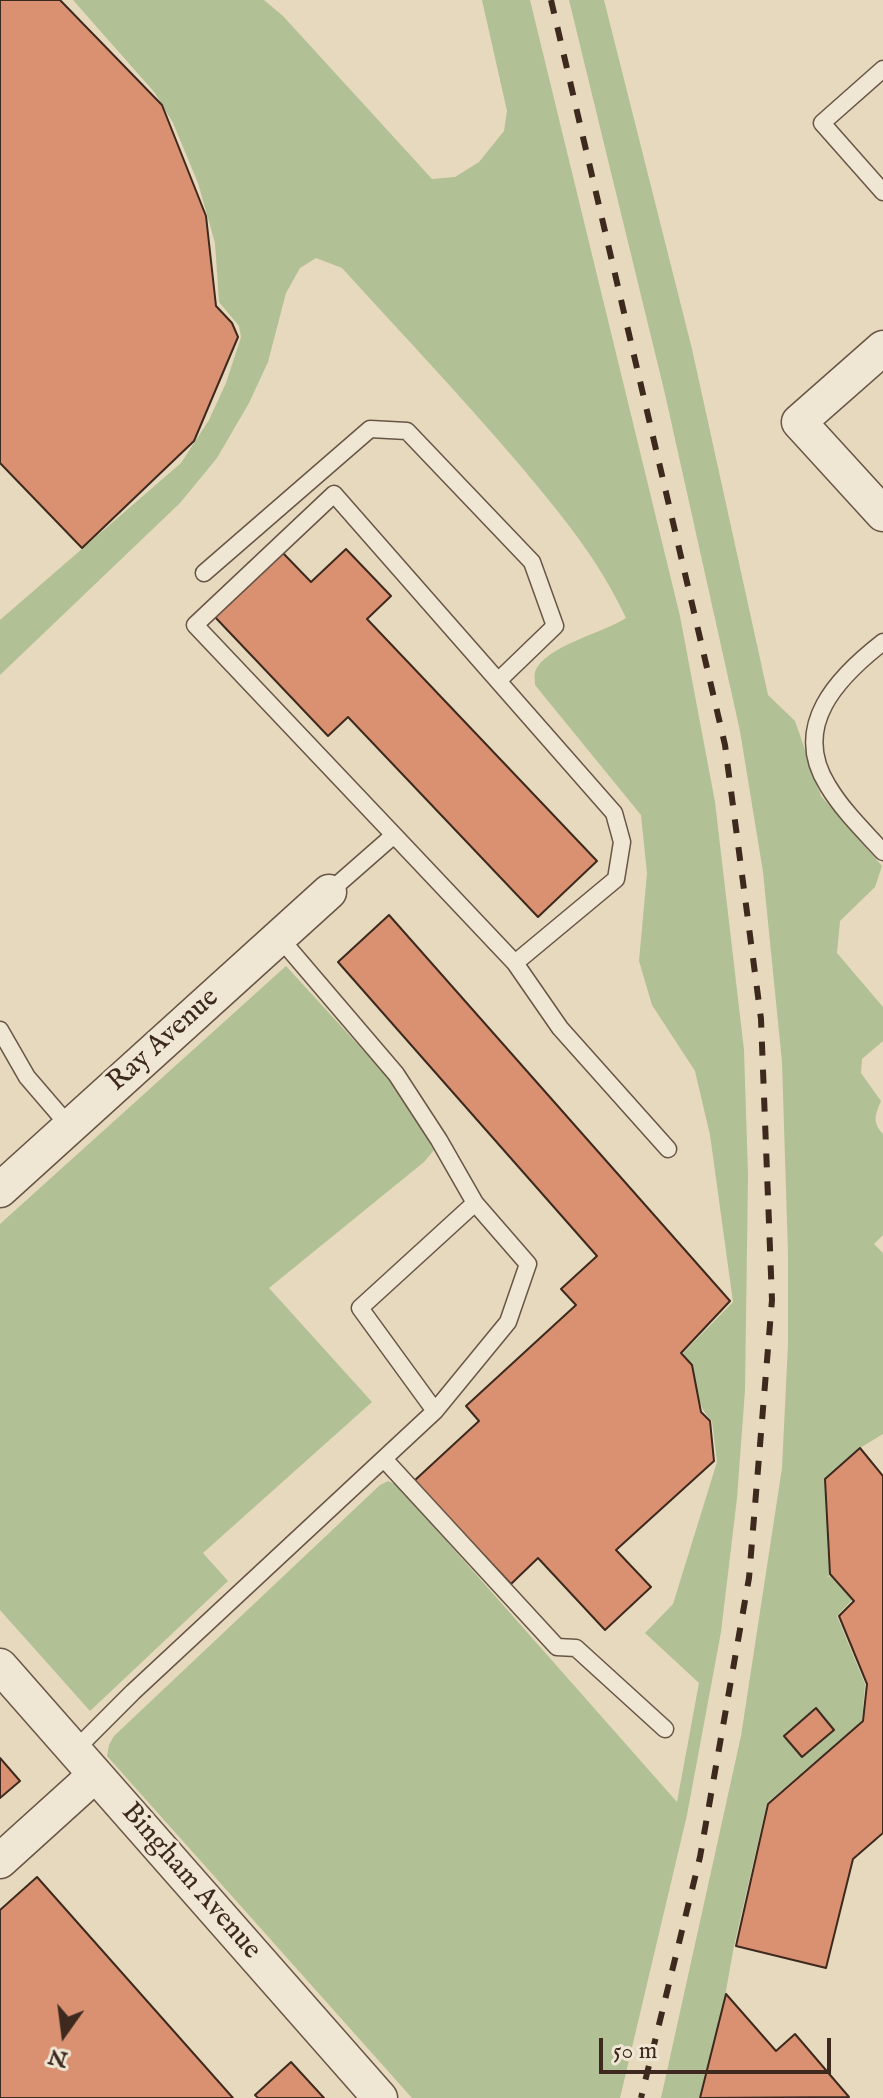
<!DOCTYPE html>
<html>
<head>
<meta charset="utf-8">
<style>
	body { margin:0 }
	#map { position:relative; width:883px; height:2098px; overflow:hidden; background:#e7d9bd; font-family:"IM FELL English",serif }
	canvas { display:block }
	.north { position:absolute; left:24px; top:1994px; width:80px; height:80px; -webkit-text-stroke:6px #efe6d4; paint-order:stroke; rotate:194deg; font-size:22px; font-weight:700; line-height:32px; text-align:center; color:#3d291e }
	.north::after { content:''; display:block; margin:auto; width:28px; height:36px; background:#3d291e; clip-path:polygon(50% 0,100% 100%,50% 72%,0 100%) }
	.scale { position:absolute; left:599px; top:2038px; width:232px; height:36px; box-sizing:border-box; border:4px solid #3d291e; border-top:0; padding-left:10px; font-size:24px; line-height:28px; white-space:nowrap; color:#3d291e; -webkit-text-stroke:6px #efe6d4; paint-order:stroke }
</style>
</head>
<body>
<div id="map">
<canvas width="883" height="2098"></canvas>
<div class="north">N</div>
<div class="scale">50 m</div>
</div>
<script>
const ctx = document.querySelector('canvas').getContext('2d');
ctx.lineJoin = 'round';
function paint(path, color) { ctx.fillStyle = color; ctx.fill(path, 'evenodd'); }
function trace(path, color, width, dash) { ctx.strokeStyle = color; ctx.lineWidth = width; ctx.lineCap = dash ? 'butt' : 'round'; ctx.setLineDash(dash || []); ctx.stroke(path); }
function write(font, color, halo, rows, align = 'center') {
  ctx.font = font + ' "IM FELL English",serif'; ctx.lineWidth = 6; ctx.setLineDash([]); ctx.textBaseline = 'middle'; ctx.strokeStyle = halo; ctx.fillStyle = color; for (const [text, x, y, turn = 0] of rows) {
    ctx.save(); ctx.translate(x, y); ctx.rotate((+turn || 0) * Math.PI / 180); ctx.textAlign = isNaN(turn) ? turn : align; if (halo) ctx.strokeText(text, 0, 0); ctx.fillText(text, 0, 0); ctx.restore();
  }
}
const green = new Path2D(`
	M 73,0 L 264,0 L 283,16 L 432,179 L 455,177 L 479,162 L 504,131 L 507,111 L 482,0 L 530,0 L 680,616 L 715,802 L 744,1050 L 748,1175 L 745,1390 L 737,1498 L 721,1632 L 687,1815 L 620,2098 L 412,2098 L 107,1756 L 109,1745 L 114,1736 L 380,1485 L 388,1481 L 397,1485 L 677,1802 L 699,1683 L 645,1633 L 673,1604 L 717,1462 L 712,1421 C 691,1402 702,1376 683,1353 L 733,1302 L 710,1135 L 695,1071 L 652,1005 L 639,961 L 647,873 L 641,815 L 535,685 C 535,680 534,676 535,672 C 544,646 604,633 626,618 C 598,558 560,513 518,463 C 461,396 401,333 342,268 L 316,258 L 300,268 L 286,293 L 268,362 L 249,403 L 217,458 L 180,503 L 0,675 L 0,620 L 181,463 L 209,420 L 226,383 L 241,337 L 239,326 L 219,302 L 215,243 L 198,183 L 173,123 L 155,93 Z
	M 569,0 L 604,0 L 692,349 L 768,695 L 795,721 L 821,796 L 882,866 L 875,887 L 840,921 L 837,953 L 883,1007 L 883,1041 L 862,1059 L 861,1073 L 881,1101 C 875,1115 872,1122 883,1134 L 883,1235 L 874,1244 L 883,1253 L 883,1434 L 860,1448 L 825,1479 L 830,1574 L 827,1578 L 830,1576 L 852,1600 L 837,1616 L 865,1684 L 862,1721 L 767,1803 L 734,1946 L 725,1996 L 699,2098 L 661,2098 L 741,1736 L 782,1468 L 788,1344 L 788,1253 L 782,1062 L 763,872 L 740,731 L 665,394 Z
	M 286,966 L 394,1084 L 434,1150 L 424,1162 L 269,1288 L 372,1402 L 203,1553 L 228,1581 L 90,1711 L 0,1610 L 0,1224 Z`);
const building = new Path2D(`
	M 0,0 L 60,0 L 162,105 L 206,216 L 216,306 L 232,323 L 238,337 L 194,441 L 82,548 L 0,463 Z
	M 346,549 L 391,596 L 367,619 L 597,861 L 538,917 L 348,717 L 328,736 L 214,616 L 282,552 L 311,582 Z
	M 389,915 L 730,1301 L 681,1353 L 692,1365 L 701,1412 L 710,1421 L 714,1461 L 616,1550 L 651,1587 L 605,1630 L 538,1558 L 511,1584 L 414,1481 L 479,1421 L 466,1406 L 576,1305 L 561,1289 L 597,1256 L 338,962 Z
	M 860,1448 L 883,1476 L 883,1833 L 853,1859 L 826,1968 L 736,1946 L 768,1804 L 863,1721 L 867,1684 L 839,1616 L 854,1601 L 830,1574 L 825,1479 Z
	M 816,1708 L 834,1730 L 802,1757 L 784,1736 Z
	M 0,1758 L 20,1781 L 0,1798 Z
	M 37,1877 L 233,2098 L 0,2098 L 0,1910 Z
	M 726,1994 L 776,2051 L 795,2034 L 849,2097 L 700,2098 Z
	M 291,2062 L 324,2098 L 258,2098 L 255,2095 Z`);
const service = new Path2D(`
	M 883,69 L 822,123 L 883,192
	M 204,573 L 370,429 L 407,431 L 532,562 L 555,626 L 498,681
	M 883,642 C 838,677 790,726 828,786 C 843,811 864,831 883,852
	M 329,892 L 394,835 L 195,625 L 334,494 L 614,813 L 622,842 L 616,879 L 515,963 L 394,835
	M 279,937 L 396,1074 L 439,1140 L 475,1203 L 360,1308 L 435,1411 L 508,1322 L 528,1264 L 475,1203
	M 515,963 L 560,1028 L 668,1149
	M 0,1030 L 27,1077 L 70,1127
	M 384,1459 L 557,1647 L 576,1648 L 665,1729
	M 74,1751 L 133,1692 L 435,1411`);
const minor = new Path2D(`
	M 883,348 L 799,422 L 883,514
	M 0,1190 L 329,892
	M 0,1666 L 380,2098
	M 0,1861 L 95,1775`);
const rail = new Path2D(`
	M 551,0 L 725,745 L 761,1019 L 772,1300 L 749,1578 L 700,1857 L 641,2098`);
const streetNames = [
	["Ray Avenue",164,1041,-42],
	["Bingham Avenue",190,1882,49]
];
paint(green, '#b1c095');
paint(building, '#d99171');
trace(building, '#3d291e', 2);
trace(service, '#685546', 19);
trace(minor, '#685546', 37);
trace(service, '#efe6d4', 16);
trace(minor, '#efe6d4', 34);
trace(rail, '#3d291e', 6, [14, 14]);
write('28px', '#3d291e', '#efe6d4', streetNames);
</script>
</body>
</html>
